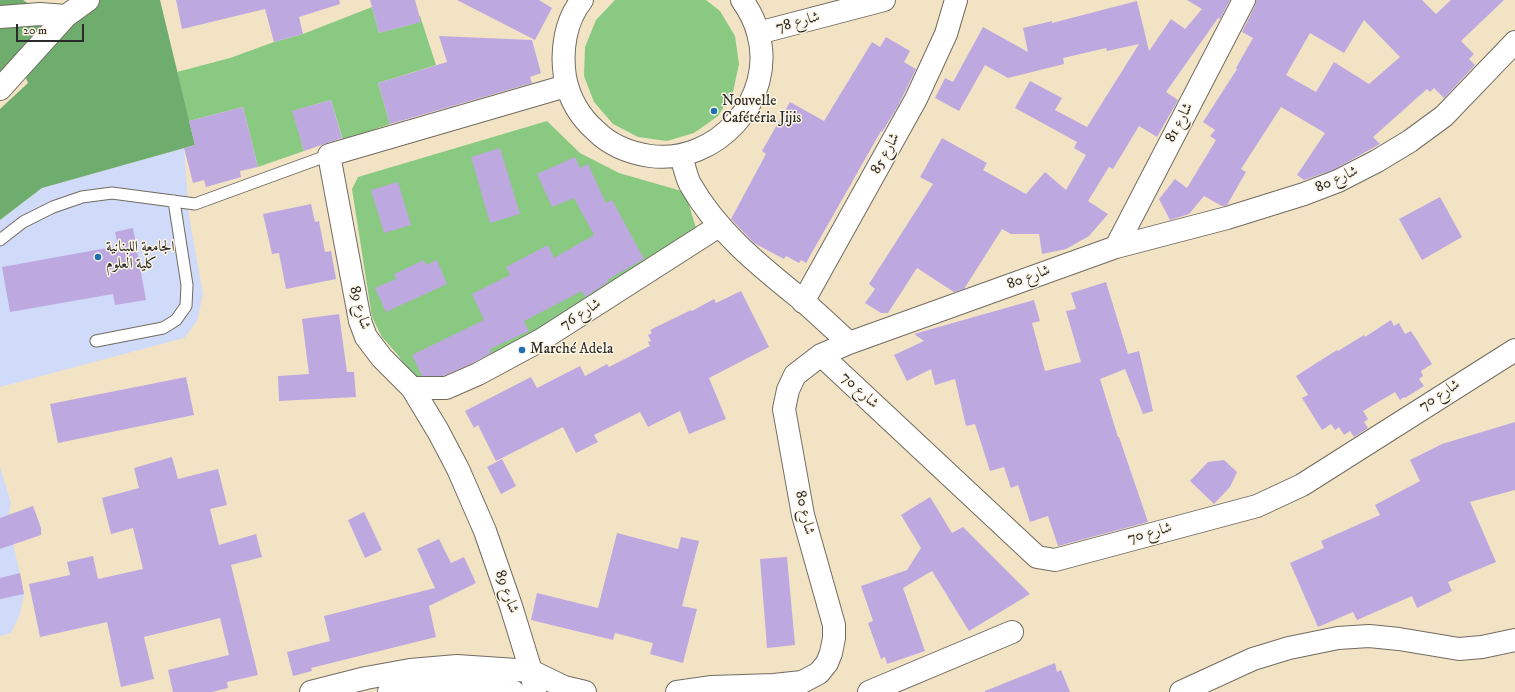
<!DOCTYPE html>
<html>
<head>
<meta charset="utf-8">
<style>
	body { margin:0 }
	#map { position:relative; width:1515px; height:692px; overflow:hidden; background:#f2e3c5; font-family:"IM FELL DW Pica",serif }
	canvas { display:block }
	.scale { position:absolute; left:16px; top:24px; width:68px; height:18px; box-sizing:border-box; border:2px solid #2b2b2b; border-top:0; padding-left:5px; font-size:12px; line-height:14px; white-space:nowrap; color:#2b2b2b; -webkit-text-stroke:3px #fcf5e5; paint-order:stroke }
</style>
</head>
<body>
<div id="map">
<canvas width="1515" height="692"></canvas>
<div class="scale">20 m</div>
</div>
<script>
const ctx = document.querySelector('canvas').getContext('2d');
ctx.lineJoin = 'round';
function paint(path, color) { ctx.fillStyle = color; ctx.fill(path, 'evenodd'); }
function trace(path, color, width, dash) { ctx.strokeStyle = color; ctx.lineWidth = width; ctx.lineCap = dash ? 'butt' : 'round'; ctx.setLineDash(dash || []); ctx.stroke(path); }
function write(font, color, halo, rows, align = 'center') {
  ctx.font = font + ' "IM FELL DW Pica",Amiri,serif'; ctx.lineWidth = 3; ctx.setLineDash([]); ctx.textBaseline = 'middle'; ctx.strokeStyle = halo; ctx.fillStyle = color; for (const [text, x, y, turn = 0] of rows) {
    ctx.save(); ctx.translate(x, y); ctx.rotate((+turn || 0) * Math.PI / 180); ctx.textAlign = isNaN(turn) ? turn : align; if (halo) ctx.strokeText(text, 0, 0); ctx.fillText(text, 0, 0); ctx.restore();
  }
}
const built = new Path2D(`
	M 184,148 L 189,216 L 203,294 L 197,321 L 184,338 L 0,387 L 0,220 L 42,188 Z
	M 0,467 L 11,503 L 8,519 L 24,594 L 20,614 L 11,633 L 0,636 Z`);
const green = new Path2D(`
	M 615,0 L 706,0 L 720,11 L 735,36 L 739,64 L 733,92 L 718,116 L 694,133 L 667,141 L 638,137 L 613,124 L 594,102 L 584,76 L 585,47 L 596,20 Z
	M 372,7 L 379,33 L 409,25 L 408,19 L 420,16 L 436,65 L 378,83 L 390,124 L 343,140 L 331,100 L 293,111 L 304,151 L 258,167 L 243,107 L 189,121 L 177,72 L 230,58 L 274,42 L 303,34 Z
	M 547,121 L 580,153 L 619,173 L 685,192 L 697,231 L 575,312 L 499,351 L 416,380 L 397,354 L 382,337 L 372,317 L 352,189 L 358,177 Z`);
const forest = new Path2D(`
	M 0,0 L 23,0 L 52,20 L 93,0 L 160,0 L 195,145 L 42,188 L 0,220 L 0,109 L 28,83 L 21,66 L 0,85 Z`);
const building = new Path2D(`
	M 176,0 L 339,0 L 340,4 L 299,17 L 303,34 L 274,42 L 265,9 L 182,29 Z
	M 370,0 L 415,0 L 421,22 L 379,33 Z
	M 457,0 L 539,0 L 552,8 L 535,40 Z
	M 1187,0 L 1230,0 L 1220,19 L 1218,18 L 1166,92 L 1178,100 L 1157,137 L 1139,126 L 1113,169 L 1109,167 L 1088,201 L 1108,214 L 1089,236 L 1066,249 L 1042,254 L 1039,234 L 1011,234 L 1002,229 L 964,289 L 954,292 L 917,268 L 888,313 L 881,313 L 865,303 L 875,289 L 869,284 L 933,184 L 920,177 L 942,138 L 987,163 L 983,170 L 1026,194 L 1045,172 L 1066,190 L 1086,155 L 1074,148 L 1077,142 L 1015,108 L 1030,81 L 1062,98 L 1055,110 L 1087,127 L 1139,44 L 1107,51 L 1106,48 L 1063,58 L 1064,64 L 1008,78 L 985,65 L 959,111 L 935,98 L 945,78 L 953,82 L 983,27 L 1028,52 L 1023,28 L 1052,21 L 1052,23 L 1137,1 L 1149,51 L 1171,19 L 1185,29 L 1202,9 Z
	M 1256,0 L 1422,0 L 1436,14 L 1451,0 L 1504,0 L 1461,41 L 1474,54 L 1469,59 L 1475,65 L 1444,98 L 1434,88 L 1430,92 L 1427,89 L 1373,137 L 1380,144 L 1333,170 L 1304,180 L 1297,175 L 1325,133 L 1281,107 L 1241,169 L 1246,172 L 1227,205 L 1222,206 L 1204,196 L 1189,214 L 1170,220 L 1159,199 L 1175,179 L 1187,188 L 1216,140 L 1210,136 L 1215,130 L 1203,122 L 1237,69 L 1236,68 L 1253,38 L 1242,32 L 1255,6 ZM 1364,20 L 1400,57 L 1369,84 L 1334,62 L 1316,92 L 1286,75 L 1310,33 L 1344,53 Z
	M 439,36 L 532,40 L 541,73 L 530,77 L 532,83 L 390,124 L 378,83 L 447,62 Z
	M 886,37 L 910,51 L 904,62 L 916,69 L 898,106 L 882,132 L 881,131 L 806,263 L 801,260 L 799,263 L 786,256 L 784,259 L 754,243 L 731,219 L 766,154 L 762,151 L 790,102 L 824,121 L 872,42 L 880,47 Z
	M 331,100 L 342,138 L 304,151 L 292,111 Z
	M 243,107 L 258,167 L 240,171 L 241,177 L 206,187 L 204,180 L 193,183 L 184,148 L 195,145 L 189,121 Z
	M 500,148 L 520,214 L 490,223 L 471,157 Z
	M 575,157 L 580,168 L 588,164 L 606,203 L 612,200 L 644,259 L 607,280 L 608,282 L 585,297 L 582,291 L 524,321 L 529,331 L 490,349 L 491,353 L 473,363 L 443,376 L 422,376 L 412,355 L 484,320 L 472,294 L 510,275 L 506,267 L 548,245 L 554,258 L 594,235 L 574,198 L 552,207 L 537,174 Z
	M 398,182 L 411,225 L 384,233 L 371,190 Z
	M 1440,197 L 1462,237 L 1422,260 L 1399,219 Z
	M 311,204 L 315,222 L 319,221 L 325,252 L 331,251 L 336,279 L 286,289 L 279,253 L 272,254 L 263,214 Z
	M 133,228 L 146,300 L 115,305 L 113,294 L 10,312 L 2,267 L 118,246 L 115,232 Z
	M 424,260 L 426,265 L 437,260 L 447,284 L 386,312 L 375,288 L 396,279 L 394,274 Z
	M 1106,282 L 1128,354 L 1139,351 L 1153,411 L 1143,414 L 1125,369 L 1100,379 L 1118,437 L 1119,437 L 1148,522 L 1058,546 L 1048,516 L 1030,522 L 1018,485 L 1011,488 L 1004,467 L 990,471 L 975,424 L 966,426 L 955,379 L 935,385 L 931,369 L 907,381 L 894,355 L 924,341 L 914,334 L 1034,300 L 1040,321 L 1032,323 L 1045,371 L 1081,362 L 1066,311 L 1076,309 L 1071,293 Z
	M 741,291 L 769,347 L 709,378 L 726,419 L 689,434 L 680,411 L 648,427 L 640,412 L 594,435 L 598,442 L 576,453 L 563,427 L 496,461 L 478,425 L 474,428 L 465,411 L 531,377 L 537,388 L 580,366 L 585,376 L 607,364 L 609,367 L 650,346 L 648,342 L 651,341 L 648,335 L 652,333 L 650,330 L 691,310 L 692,311 L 714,299 L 716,303 Z
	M 339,314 L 347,372 L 354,372 L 356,397 L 279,401 L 278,376 L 309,374 L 302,319 Z
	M 1391,320 L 1394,326 L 1399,323 L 1405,334 L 1411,331 L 1432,364 L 1421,371 L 1423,376 L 1419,379 L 1424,386 L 1405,398 L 1404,397 L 1400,400 L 1395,392 L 1363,411 L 1368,419 L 1364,422 L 1368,428 L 1354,437 L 1350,431 L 1344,435 L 1339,427 L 1335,430 L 1331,424 L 1322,430 L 1302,398 L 1308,395 L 1296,376 L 1337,350 L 1338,351 L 1364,335 L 1365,337 Z
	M 186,377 L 194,415 L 58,443 L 50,404 Z
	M 1515,422 L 1515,490 L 1470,502 L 1496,562 L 1448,582 L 1452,591 L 1417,608 L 1412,596 L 1357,620 L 1353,612 L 1318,627 L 1290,563 L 1324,548 L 1321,541 L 1380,515 L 1375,505 L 1420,481 L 1410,460 L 1442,444 Z
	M 172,457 L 178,479 L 218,469 L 227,505 L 210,509 L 219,545 L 256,534 L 262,557 L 231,565 L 258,675 L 227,682 L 228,688 L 212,692 L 173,692 L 168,670 L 229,655 L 220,618 L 144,637 L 154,679 L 121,687 L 107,622 L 40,637 L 29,584 L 70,575 L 67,562 L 93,556 L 98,579 L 143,569 L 133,528 L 111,534 L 102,498 L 139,488 L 134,468 Z
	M 502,459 L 516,486 L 501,494 L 487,467 Z
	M 1224,460 L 1237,472 L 1230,487 L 1214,504 L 1190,481 L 1208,462 Z
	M 930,497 L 952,533 L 963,527 L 1030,594 L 969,631 L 932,571 L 903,588 L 925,651 L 887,664 L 885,657 L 881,659 L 868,623 L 873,621 L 861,586 L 907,570 L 921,548 L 901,515 Z
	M 33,506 L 41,528 L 41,535 L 0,549 L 0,518 Z
	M 364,512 L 382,550 L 365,558 L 348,520 Z
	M 617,533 L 678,549 L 681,537 L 699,541 L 682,606 L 697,609 L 683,663 L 650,654 L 653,643 L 615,633 L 613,640 L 531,620 L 537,593 L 598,608 Z
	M 439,539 L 451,563 L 464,557 L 476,583 L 429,606 L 436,637 L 311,668 L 312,671 L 293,676 L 287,652 L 330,641 L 324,616 L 435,588 L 417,549 Z
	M 787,557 L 795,645 L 767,648 L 760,559 Z
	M 20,573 L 24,594 L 0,599 L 0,578 Z
	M 1055,663 L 1057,672 L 1061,670 L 1070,692 L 985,692 L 985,691 Z`);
const service = new Path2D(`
	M 0,240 L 23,222 L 53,207 L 82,197 L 112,193 L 195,204 L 329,155
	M 96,341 L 163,328 L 176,320 L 186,306 L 187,285 L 174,201`);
const minor = new Path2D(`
	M 582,0 C 565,21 561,51 565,77 C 569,98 580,117 596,131 C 610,145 630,153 650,156 C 716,165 777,99 758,33 C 755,21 749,10 742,0
	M 0,17 L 40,14 L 66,16
	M 758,33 L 884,0
	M 0,89 L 66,16 L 88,0
	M 681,156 C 684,165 686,176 690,184 C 717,232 760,266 802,300 C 818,314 834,329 849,343
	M 1116,247 L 1244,0
	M 803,302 L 916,99 L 946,34 L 956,0
	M 821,355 L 1037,557 L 1055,560 L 1257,506 L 1302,485 L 1515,350
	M 412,388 L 446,388 L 478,374 L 541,340 L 719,226
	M 535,692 L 531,671 L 511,606 L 485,531 L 458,469 L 438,431 L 412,388 L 382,358 L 366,337 L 360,321 L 329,155 L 566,86
	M 677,692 L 712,687 L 774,685 L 802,682 L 819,673 L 827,663 L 831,653 L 834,638 L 834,625 L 803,515 L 784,409 L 788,390 L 795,375 L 821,355 L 849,343 L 1116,247 L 1227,218 L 1304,194 L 1338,181 L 1377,161 L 1410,141 L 1444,116 L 1515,42
	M 869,692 L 1012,632
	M 1181,692 L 1253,659 L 1289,648 L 1338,638 L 1369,636 L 1399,639 L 1459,649 L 1482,647 L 1515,640`);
const tertiary = new Path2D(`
	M 311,692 L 366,678 L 410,670 L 457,666 L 531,671 L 564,687 L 585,692
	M 389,692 L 415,688 L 456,688 L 514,692`);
const markers = [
	[714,111,4,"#1f6fb2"],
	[98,257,4,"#1f6fb2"],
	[522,350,4,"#1f6fb2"]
];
const streetNames = [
	["شارع 78",798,23,-15],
	["شارع 81",1180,123,-62],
	["شارع 85",886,154,-61],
	["شارع 80",1337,180,-24],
	["شارع 80",1029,278,-20],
	["شارع 89",359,308,75],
	["شارع 76",581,315,-33],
	["شارع 70",859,391,43],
	["شارع 70",1440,396,-33],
	["شارع 80",804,513,77],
	["شارع 70",1150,534,-15],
	["شارع 89",506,592,71]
];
const poiNames = [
	["Nouvelle",722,102],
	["Cafétéria Jijis",722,119],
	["الجامعة اللبنانية",106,248],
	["كلّية العلوم",106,265],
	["Marché Adela",530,350]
];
paint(built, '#d0daf9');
paint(green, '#8ac981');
paint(forest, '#6fad6f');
paint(building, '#bea8e0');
trace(service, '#716b61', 13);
trace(minor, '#716b61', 24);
trace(tertiary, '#716b61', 24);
trace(service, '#fff', 11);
trace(minor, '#fff', 22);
trace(tertiary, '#fff', 22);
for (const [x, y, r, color] of markers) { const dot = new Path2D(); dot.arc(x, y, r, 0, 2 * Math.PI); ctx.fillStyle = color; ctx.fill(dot); trace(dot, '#fcf5e5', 1.5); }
write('15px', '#2b2b2b', '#fcf5e5', streetNames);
write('15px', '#2b2b2b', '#fcf5e5', poiNames, 'left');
</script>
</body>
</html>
